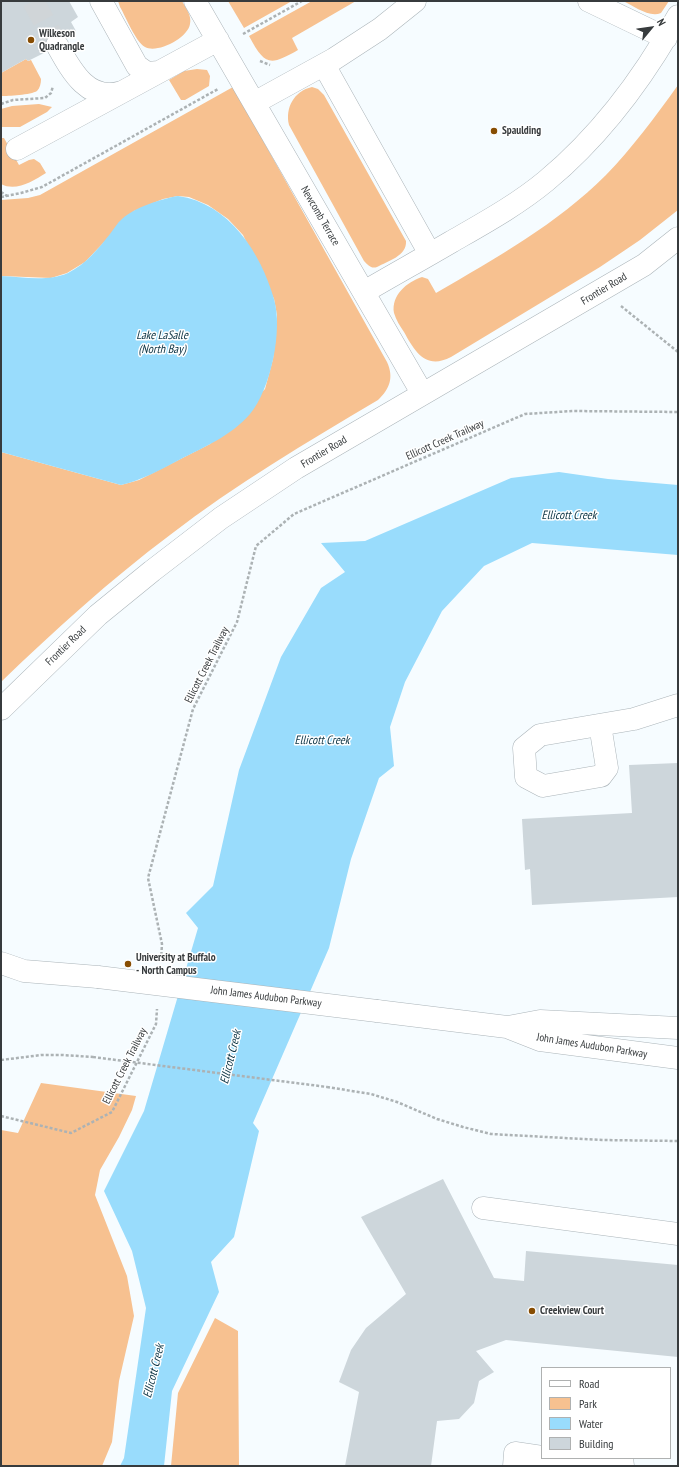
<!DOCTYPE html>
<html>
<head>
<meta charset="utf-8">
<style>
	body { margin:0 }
	#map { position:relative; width:679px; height:1467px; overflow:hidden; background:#f6fcff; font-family:"PT Sans Narrow",sans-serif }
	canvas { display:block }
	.frame { position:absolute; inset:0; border:2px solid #373b3d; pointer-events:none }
	.legend { position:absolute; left:541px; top:1367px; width:130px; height:92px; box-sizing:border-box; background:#fff; border:1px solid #afb1b1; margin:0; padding:5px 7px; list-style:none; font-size:12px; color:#373b3d }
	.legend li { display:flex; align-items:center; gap:8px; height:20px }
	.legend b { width:20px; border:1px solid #afb1b1 }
	.north { position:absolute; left:631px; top:8px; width:40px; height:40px; -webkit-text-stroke:3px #fff; paint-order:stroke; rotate:61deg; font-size:11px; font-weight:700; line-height:16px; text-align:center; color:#373b3d }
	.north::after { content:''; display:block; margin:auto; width:14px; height:18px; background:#373b3d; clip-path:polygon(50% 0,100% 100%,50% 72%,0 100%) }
</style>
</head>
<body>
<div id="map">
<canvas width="679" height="1467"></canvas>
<div class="frame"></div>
<ul class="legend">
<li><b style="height:5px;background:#fff"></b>Road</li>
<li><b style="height:11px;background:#f7c190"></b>Park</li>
<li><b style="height:11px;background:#99dcfc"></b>Water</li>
<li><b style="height:11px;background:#cdd6db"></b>Building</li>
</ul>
<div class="north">N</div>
</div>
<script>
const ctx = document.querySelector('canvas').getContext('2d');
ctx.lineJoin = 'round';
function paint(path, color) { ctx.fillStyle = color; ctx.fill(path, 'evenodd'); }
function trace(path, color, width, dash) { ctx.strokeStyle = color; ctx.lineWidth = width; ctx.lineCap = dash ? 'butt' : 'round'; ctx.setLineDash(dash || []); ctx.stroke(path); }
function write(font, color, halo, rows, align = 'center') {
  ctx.font = font + ' "PT Sans Narrow",sans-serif'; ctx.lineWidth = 3; ctx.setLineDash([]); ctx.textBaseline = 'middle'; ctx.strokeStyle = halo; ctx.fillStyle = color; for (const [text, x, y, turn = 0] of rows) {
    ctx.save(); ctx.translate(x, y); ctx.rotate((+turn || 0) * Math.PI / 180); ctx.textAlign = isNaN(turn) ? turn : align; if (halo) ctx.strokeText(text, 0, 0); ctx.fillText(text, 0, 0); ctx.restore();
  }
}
const green = new Path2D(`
	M 118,1 L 182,1 C 186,8 192,16 190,24 C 188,38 157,54 145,47 C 135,41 126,17 120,7 Z
	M 228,1 L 292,1 L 244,28 Z
	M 312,1 L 356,1 L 292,38 L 298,50 C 270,66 265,66 249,36 Z
	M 623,1 L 669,1 L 661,13 C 649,18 634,6 623,1 Z
	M 26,59 L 28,61 L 31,60 L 41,79 C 41,83 40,88 37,91 C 31,95 8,96 1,96 L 1,73 Z
	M 197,69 L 207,70 L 210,76 L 209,86 L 185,100 L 181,100 L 169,80 L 184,71 Z
	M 678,85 L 678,210 L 640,240 L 600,267 L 451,357 C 426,370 415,352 404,332 C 400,326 396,320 394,313 C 391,295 407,282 422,277 L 428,279 L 436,293 C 496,258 557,224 606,175 C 632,148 656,116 678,85 Z
	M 233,87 L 387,362 C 394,377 390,389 378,400 C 307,442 236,484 170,535 C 110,580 55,630 1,682 L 1,452 L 121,485 L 139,480 L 210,444 L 265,389 L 273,359 L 277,315 L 274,299 L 243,235 L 228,219 L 208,205 L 189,197 L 178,196 L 163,199 L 134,211 L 85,262 L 67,273 L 51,278 L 1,276 L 1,200 L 28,198 L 40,195 Z
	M 312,87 L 318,89 L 324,95 L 406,241 C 407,256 388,261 377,267 C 371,269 368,265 364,261 L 289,125 C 285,108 294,91 312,87 Z
	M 39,104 L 52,107 L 47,112 L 20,127 L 1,127 L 1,109 L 12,106 Z
	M 1,138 L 4,138 L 19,165 L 29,160 L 34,159 L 40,163 L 46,173 C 33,181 16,192 1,184 Z
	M 41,1083 L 136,1096 L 132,1110 L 119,1137 L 100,1170 L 95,1195 L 127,1276 L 134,1316 L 119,1381 L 112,1442 L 102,1466 L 1,1466 L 1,1130 L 18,1133 Z
	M 215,1318 L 238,1331 L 239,1466 L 171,1466 L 178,1393 Z`);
const water = new Path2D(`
	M 178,196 C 229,203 261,253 274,299 C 283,330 271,389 250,414 C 231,436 204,447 179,460 C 160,470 142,480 121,485 L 1,452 L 1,276 C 23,277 47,282 68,273 C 86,264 98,249 110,234 C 114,229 117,223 122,219 C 135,207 161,199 178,196 Z
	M 559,472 L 608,479 L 678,485 L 678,555 L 532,543 L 484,566 L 442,611 L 405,682 L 390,727 L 394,766 L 379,778 L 351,859 L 329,948 L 253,1123 L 259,1131 L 234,1237 L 211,1262 L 219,1292 L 172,1391 L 164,1466 L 120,1466 L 124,1458 L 146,1308 L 132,1251 L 104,1191 L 144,1111 L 198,928 L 186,913 L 213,886 L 239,770 L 281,657 L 321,588 L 345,572 L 321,543 L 365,541 L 511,478 Z`);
const building = new Path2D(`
	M 1,1 L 69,1 L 78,17 L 71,22 L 76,31 L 46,48 L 48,51 L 28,61 L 26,59 L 1,73 Z
	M 678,763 L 678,897 L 532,905 L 530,869 L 525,870 L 522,819 L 632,813 L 629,765 Z
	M 443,1179 L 494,1278 L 524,1281 L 526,1251 L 678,1265 L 678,1357 L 506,1340 L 476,1351 L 494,1372 L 479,1381 L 474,1403 L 459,1419 L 437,1421 L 431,1466 L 345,1466 L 359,1392 L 339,1382 L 351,1350 L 366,1328 L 406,1294 L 361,1217 Z`);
const minorTunnel = new Path2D(`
	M 33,1 L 57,45`);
const path = new Path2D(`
	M 243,34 L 302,1
	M 260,61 L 270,65
	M 1,104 L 13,100 L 45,98 L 51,93 L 53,86
	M 1,192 L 7,196
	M 1,197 L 21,193 L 42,187 L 218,89
	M 621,306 L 678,352
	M 161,960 L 162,944 L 148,878 L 193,709 L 237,622 L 256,546 L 294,514 L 525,414 L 573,411 L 678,412
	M 1,1060 L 41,1055 L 63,1055 L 93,1057
	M 327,1087 L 371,1094 L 397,1102 L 437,1119 L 463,1127 L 491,1134 L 602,1140 L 678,1141
	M 1,1116 L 71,1133 L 112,1112 L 156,1024 L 157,1009`);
const minor = new Path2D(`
	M 101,1 L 137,66 L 147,73 L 159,72 L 218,40
	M 195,1 L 422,393
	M 589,1 L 666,38
	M 57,45 C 71,70 88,103 122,92
	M 324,65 L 430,254
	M 254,103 L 334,59 L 380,29 L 415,1
	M 17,149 L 159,72
	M 364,292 C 393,275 422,259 451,242 C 484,223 517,205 546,181 C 600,136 644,77 678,16
	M 1,709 L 98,615 L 152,571 L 221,518 L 296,468 L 644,265 L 678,238
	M 600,725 L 607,768 L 601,776 L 543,786 L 526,777 L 524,748 L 540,735 L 634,719 L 678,705
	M 483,1208 L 678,1234
	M 548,1458 L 603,1466
	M 622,1458 L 623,1466
	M 514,1466 L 515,1453 L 542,1457`);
const major = new Path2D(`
	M 1,963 L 24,971 L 98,977
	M 377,1011 L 507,1027 L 540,1040 L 678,1058
	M 508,1027 L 540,1021 L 678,1028`);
const pathBridge = new Path2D(`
	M 93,1057 L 327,1087`);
const majorBridge = new Path2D(`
	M 98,977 L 377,1011`);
const markers = [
	[31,40,4,"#874d02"],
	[494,131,4,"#874d02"],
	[128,964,4,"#874d02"],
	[532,1311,4,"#874d02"]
];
const poiNames = [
	["Wilkeson",39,34],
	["Quadrangle",39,47],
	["Spaulding",502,131],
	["University at Buffalo",136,958],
	["- North Campus",136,971],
	["Creekview Court",540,1311]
];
const streetNames = [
	["Newcomb Terrace",320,216,60],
	["Frontier Road",604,289,-31],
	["Ellicott Creek Trailway",445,440,-24],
	["Frontier Road",324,452,-31],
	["Frontier Road",66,646,-44],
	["Ellicott Creek Trailway",207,665,-63],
	["John James Audubon Parkway",266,997,7],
	["John James Audubon Parkway",592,1046,9],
	["Ellicott Creek Trailway",125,1066,-63]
];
const waterNames = [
	["Lake LaSalle",162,336],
	["(North Bay)",162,350],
	["Ellicott Creek",569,516],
	["Ellicott Creek",322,741],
	["Ellicott Creek",231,1057,-76],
	["Ellicott Creek",154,1371,-76]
];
paint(green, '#f7c190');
paint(water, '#99dcfc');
paint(building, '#cdd6db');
trace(minorTunnel, '#d0d5d8', 22, [22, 11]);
trace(minor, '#abb4b9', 23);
trace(major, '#abb4b9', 23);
trace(path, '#acb2b4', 2.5, [3, 2]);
trace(minor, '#fff', 22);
trace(major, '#fff', 22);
trace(majorBridge, '#abb4b9', 23, []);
trace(pathBridge, '#acb2b4', 2.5, [3, 2]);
trace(majorBridge, '#fff', 22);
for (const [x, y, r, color] of markers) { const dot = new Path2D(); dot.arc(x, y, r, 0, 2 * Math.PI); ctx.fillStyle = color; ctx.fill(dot); trace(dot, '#fff', 1.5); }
write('bold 11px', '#373b3d', '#fff', poiNames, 'left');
write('11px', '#373b3d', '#fff', streetNames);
write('italic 12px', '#0c3444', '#fff', waterNames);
</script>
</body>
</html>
